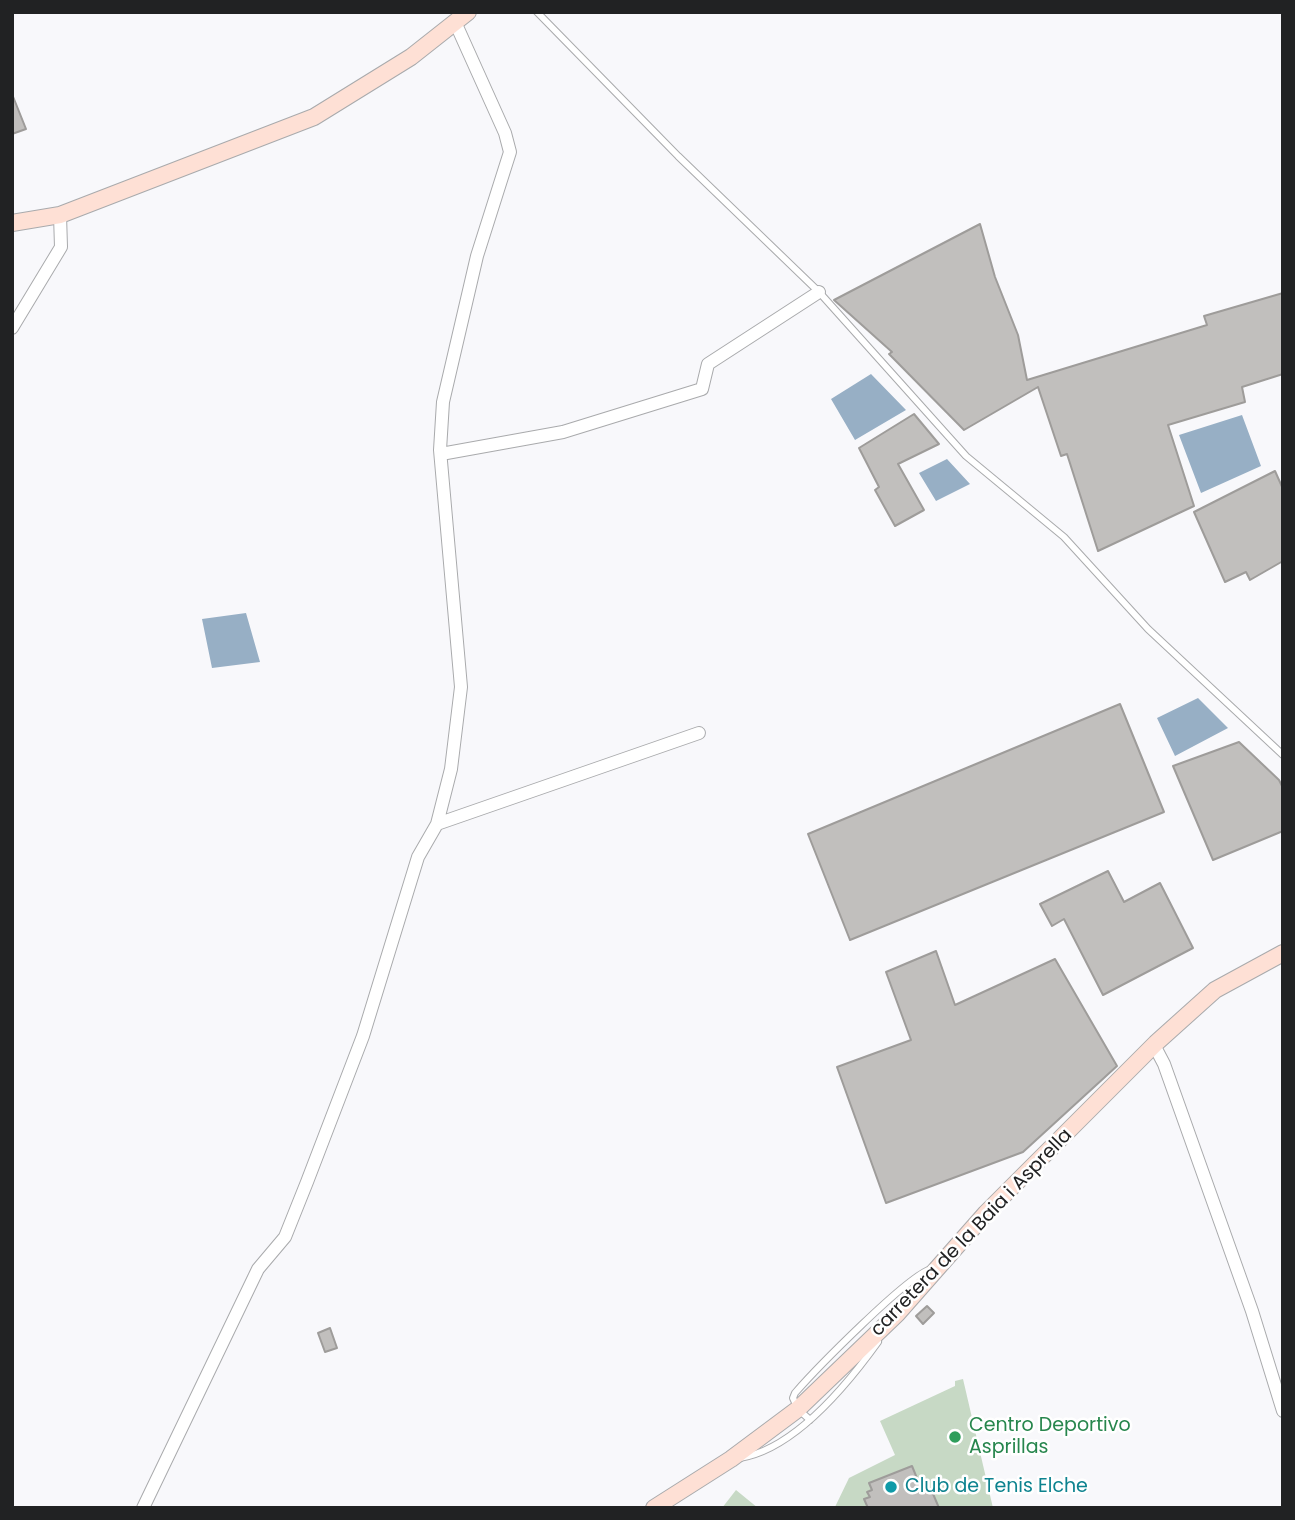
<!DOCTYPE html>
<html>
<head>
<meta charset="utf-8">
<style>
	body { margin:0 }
	#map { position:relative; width:1295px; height:1520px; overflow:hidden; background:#f8f8fb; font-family:Poppins,sans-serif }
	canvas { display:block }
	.frame { position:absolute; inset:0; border:14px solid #212223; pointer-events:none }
</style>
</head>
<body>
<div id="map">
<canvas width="1295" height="1520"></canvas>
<div class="frame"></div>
</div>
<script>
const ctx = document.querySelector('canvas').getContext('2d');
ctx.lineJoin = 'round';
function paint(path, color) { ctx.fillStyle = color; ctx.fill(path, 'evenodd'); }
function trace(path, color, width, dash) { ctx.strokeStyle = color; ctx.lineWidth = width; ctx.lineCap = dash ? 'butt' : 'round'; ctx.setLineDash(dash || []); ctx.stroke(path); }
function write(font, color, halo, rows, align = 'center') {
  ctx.font = font + ' Poppins,sans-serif'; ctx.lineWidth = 5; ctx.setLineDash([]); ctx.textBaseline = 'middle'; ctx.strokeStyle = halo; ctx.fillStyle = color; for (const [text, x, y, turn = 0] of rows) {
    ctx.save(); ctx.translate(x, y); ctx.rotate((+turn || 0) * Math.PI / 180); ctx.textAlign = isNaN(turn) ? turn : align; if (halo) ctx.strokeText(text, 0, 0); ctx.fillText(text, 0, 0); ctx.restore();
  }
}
const green = new Path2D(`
	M 963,1379 L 993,1508 L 827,1508 L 835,1507 L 849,1478 L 895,1455 L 880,1421 L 955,1386 L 955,1381 Z
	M 736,1490 L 758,1508 L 722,1508 Z`);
const water = new Path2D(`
	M 871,374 L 906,410 L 855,440 L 831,399 Z
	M 1242,415 L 1261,466 L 1201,493 L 1179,435 Z
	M 947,459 L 970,484 L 936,501 L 919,473 Z
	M 246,613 L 260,662 L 212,668 L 202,619 Z
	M 1198,698 L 1228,728 L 1175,756 L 1157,718 Z`);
const building = new Path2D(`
	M 12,94 L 26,129 L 12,134 Z
	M 980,224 L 995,277 L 1018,335 L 1027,380 L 1207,325 L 1204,316 L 1283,293 L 1283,374 L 1242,387 L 1245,402 L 1168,425 L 1194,506 L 1098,551 L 1067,454 L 1061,456 L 1038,387 L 964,430 L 889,354 L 892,352 L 834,300 Z
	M 914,414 L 939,444 L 898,464 L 924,510 L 895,526 L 875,490 L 879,487 L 859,448 Z
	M 1275,471 L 1283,489 L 1283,561 L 1250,580 L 1246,572 L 1225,582 L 1194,512 Z
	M 1120,704 L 1164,812 L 850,940 L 808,834 Z
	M 1239,742 L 1279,780 L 1283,788 L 1283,831 L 1213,860 L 1173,766 Z
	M 1108,871 L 1124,902 L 1160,883 L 1193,948 L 1103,995 L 1064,919 L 1052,926 L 1040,904 Z
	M 936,951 L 955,1005 L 1055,959 L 1117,1066 L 1023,1152 L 886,1203 L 837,1067 L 911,1040 L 886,972 Z
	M 927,1306 L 934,1313 L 923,1324 L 916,1316 Z
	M 330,1328 L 337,1348 L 325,1352 L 318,1333 Z
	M 912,1466 L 923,1493 L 931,1489 L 939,1508 L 868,1508 L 864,1499 L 870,1497 L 867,1492 L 872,1490 L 869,1483 Z`);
const service = new Path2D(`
	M 537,12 L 678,156 L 819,292 L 966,456 L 1064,537 L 1148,629 L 1283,755
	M 810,1420 L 798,1409 L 793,1398 L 795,1393 C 815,1370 907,1276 931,1269
	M 740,1458 C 795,1449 847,1385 878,1342`);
const minor = new Path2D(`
	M 12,328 L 61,247 L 60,215
	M 441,454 L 563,432 L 702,389 L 708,364 L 819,292
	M 437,824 L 699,733
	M 1154,1045 L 1164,1064 L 1252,1311 L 1283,1411
	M 143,1508 L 258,1269 L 285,1237 L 307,1182 L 363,1036 L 418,857 L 437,824 L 451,769 L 461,687 L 440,450 L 443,402 L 477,256 L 510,152 L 505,133 L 455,22`);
const secondary = new Path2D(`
	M 12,223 L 60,215 L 314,117 L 411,57 L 468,12
	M 654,1508 L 731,1459 L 798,1409 L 897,1314 L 986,1213 L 1156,1043 L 1215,990 L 1283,953`);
const markers = [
	[955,1437,7,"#2e9e5b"],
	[891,1487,7,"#0f9aa8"]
];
const streetNames = [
	["carretera de la Baia i Asprella",972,1233,-46]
];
const leisureNames = [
	["Centro Deportivo",969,1426],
	["Asprillas",969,1448]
];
const cultureNames = [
	["Club de Tenis Elche",905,1487]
];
paint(green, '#c7d9c5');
paint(water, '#97afc5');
paint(building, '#c1bfbd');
trace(building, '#9e9c9a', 2);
trace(service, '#a9aaac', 8);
trace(minor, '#a9aaac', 14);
trace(secondary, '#a9aaac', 18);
trace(service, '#fff', 6);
trace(minor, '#fff', 12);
trace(secondary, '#fee0d5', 16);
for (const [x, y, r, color] of markers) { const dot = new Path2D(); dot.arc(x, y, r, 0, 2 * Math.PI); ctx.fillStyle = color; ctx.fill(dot); trace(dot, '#fff', 2.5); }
write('19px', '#212223', '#fff', streetNames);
write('19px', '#27864d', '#fff', leisureNames, 'left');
write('19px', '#0d838f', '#fff', cultureNames, 'left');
</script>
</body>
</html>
